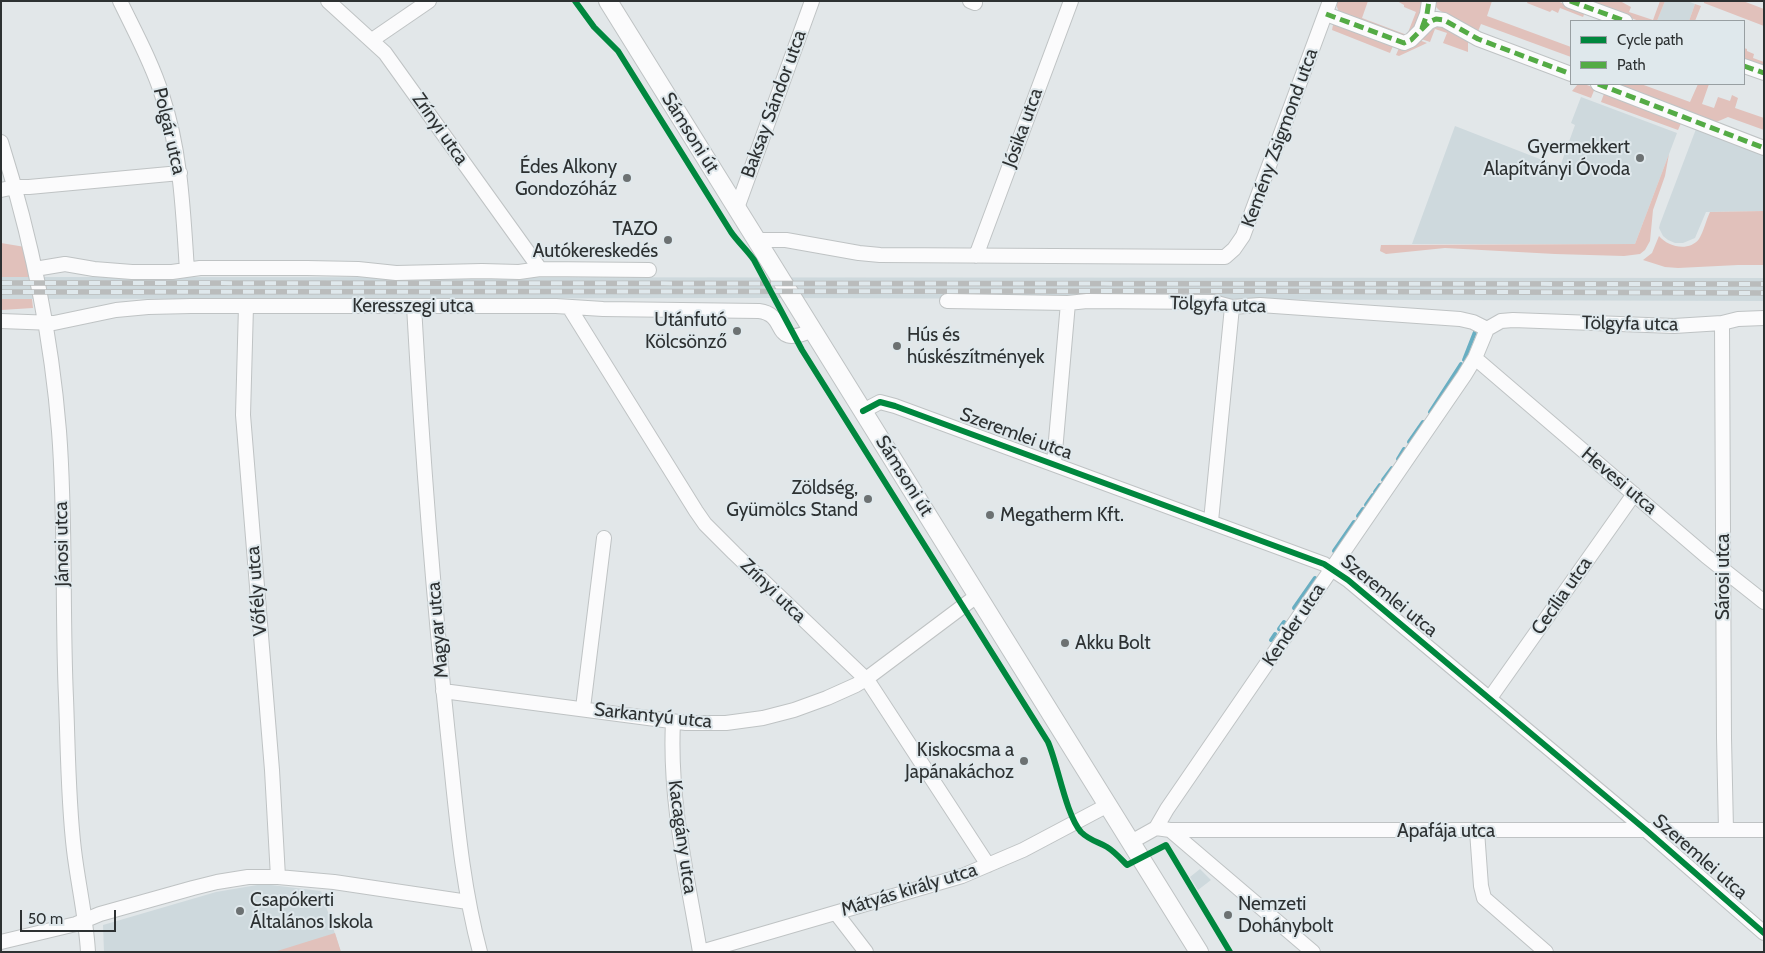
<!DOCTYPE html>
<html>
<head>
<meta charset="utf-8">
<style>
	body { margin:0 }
	#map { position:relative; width:1765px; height:953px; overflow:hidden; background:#e2e7e9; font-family:Cabin,sans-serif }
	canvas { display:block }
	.frame { position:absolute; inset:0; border:2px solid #2d3132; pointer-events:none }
	.legend { position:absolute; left:1570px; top:20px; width:175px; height:65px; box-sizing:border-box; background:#dfe8ec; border:1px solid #989fa2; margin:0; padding:6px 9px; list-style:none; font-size:15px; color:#2d3132 }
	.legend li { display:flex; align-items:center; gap:10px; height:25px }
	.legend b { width:25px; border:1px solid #989fa2 }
	.scale { position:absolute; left:20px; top:910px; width:96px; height:22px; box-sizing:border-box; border:2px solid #2d3132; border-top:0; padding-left:6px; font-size:15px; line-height:18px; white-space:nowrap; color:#2d3132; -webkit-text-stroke:4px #dfe8ec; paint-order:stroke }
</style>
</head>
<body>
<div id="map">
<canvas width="1765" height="953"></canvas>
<div class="frame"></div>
<ul class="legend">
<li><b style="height:6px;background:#00873e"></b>Cycle path</li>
<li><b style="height:6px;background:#54ab45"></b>Path</li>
</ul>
<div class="scale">50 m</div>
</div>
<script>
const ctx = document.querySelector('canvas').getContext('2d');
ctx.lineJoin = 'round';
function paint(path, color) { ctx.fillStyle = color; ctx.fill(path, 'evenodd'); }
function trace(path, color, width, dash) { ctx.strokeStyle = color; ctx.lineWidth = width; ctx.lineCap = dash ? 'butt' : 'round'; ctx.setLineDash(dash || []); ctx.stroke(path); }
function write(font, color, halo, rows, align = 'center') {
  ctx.font = font + ' Cabin,sans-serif'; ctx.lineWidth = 4; ctx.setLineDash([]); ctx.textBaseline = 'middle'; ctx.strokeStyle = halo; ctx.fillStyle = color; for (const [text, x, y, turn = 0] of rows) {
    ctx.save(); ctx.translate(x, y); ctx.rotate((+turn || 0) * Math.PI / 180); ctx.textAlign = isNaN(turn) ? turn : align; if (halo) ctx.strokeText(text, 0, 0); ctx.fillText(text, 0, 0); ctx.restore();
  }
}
const built = new Path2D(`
	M 1665,1 L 1687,1 L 1695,4 L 1689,21 L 1657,21 Z
	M 1581,97 L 1677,133 L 1635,244 L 1412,244 L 1455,126 L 1550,163 L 1549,166 L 1561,164 L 1575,125 L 1571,123 Z
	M 1696,129 L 1764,154 L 1764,211 L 1706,212 L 1695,238 L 1683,243 L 1675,243 L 1668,240 L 1663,236 L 1659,228 L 1660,224 Z
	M 1,277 L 1764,278 L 1764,301 L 770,298 L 1,299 Z
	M 1200,869 L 1211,880 L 1198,890 L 1190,877 Z
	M 263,884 L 321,891 L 341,952 L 104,952 L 103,925 L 216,892 Z`);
const green = new Path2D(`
	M 1337,1 L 1368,1 L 1362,18 L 1407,35 L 1416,12 L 1404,7 L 1404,5 L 1397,1 L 1424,1 L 1418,25 L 1405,37 L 1339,12 L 1337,7 Z
	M 1435,1 L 1492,1 L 1487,16 L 1571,47 L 1571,57 L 1481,24 L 1477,34 L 1439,10 L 1436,7 Z
	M 1528,1 L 1557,1 L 1585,12 L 1583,17 L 1560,8 L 1558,13 L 1552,10 L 1550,12 L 1527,3 Z
	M 1585,1 L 1620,1 L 1631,7 L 1629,12 L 1653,20 L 1660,1 L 1665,1 L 1657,21 L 1639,21 Z
	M 1704,1 L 1743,1 L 1764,9 L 1764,26 L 1704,3 Z
	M 1695,4 L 1701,6 L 1695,21 L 1689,21 Z
	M 1333,25 L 1338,25 L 1393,46 L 1390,53 L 1332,30 Z
	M 1437,26 L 1441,26 L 1468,41 L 1468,52 L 1443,43 L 1447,33 L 1435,29 L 1430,42 L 1421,39 Z
	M 1419,40 L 1427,43 L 1399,56 L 1396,55 L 1399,48 Z
	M 1744,48 L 1747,49 L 1747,51 L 1754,54 L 1753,58 L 1764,62 L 1764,68 L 1744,61 Z
	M 1578,84 L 1584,84 L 1595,88 L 1591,98 L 1572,91 Z
	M 1612,84 L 1641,84 L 1690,102 L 1698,84 L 1709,84 L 1702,104 L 1714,108 L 1718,97 L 1730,101 L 1732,95 L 1738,98 L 1735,108 L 1764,118 L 1764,130 L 1728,117 L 1714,123 Z
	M 1605,91 L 1682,121 L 1678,130 L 1601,102 Z
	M 1669,154 L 1665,176 L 1653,210 L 1650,241 L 1645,250 L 1640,254 L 1624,256 L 1555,254 L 1445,248 L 1386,254 L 1380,251 L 1381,245 L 1635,244 Z
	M 1764,211 L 1764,265 L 1738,265 L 1678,268 L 1665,267 L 1643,260 L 1652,253 L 1659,236 C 1668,247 1689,252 1699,239 C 1704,231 1706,220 1710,212 Z
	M 1,243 L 25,247 L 30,277 L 1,277 Z
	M 1,299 L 32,299 L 33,308 L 1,310 Z
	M 335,933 L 341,952 L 274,952 Z`);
const stream = new Path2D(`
	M 1464,360 L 1475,332
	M 1430,412 L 1461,364
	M 1409,442 L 1423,422
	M 1398,459 L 1404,449
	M 1383,480 L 1392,468
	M 1375,492 L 1380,485
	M 1366,505 L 1373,495
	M 1358,516 L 1363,509
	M 1334,551 L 1354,522
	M 1294,608 L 1315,578
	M 1279,629 L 1284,622
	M 1271,640 L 1275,634`);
const minor = new Path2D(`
	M 120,1 C 135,32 152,63 162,95 C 181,152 183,211 187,270
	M 328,1 L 385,53 L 540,269
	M 970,1 L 975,3
	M 1570,1 L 1625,21
	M 1326,14 L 1404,43 L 1411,40 L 1429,22 L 1436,19 L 1444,20 L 1478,39 L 1571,74
	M 1421,29 L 1427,14 L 1429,1
	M 372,40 L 429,1
	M 1744,66 L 1764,73
	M 1598,84 L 1764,148
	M 1,142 C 31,237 51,332 59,431 C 66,520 62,610 66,698 C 68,749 68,800 74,850 C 78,884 86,917 88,952
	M 1,190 L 15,187 L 29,187 L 180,173
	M 737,208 L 812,1
	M 756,240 L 786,240 L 859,253 L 880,255 L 1225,257 L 1234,249 L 1243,236 L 1330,1
	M 976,256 L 1071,1
	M 35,269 L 65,264 L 94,269 L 132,272 L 172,272 L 200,268 L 307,268 L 358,269 L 396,273 L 482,271 L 519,272 L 540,269 L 649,270
	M 947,301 L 1068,303 L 1087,301 L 1213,302 L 1232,307 L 1260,305 L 1460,319 L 1473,322 L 1487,329
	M 246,306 L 243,415 L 272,770 L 278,877
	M 414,306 C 422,449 433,593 448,735 C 456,808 461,881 480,952
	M 569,307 L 696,511 L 705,524 L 734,553 L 868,681 L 988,865
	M 1,321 L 54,323 L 116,310 L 148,307 L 191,306 L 556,306 L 603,309 L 759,311 C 790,315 769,350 813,330
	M 1722,323 L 1724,738 L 1726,830
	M 1475,358 L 1706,556 L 1764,602
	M 863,411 L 880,402 L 895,406 L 1324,564 L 1348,580 L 1646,830 L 1764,933
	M 1054,463 L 1068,303
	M 1211,521 L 1232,307
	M 443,691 L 686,723 L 726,723 L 763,718 L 794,710 L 827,698 L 856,685 L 866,679 L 978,595
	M 1490,698 L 1634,494
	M 583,708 L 604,538
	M 673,722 C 669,800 687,875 700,952
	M 1156,828 L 1167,809 L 1464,376 L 1475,358 L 1487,329 L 1501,321 L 1513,320 L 1674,326 L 1722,323 L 1738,319 L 1764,318
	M 1170,830 L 1313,952
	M 1477,831 L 1481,886 L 1484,898 L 1546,952
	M 1131,842 L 1156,828 L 1170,830 L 1764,830
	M 836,913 L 866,952
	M 1,942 L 76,924 L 100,914 L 193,888 L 217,882 L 248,877 L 278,877 L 334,882 L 468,902
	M 701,952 L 962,876 L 1023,850 L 1108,805`);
const major = new Path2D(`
	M 608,1 L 1199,952`);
const rail = new Path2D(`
	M 1,283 L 1764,284
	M 1,292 L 1231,291 L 1764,293`);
const quiet = new Path2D(`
	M 1570,1 L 1625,21
	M 1326,14 L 1404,43 L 1411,40 L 1429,22 L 1436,19 L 1444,20 L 1478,39 L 1571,74
	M 1422,28 L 1427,14 L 1429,1
	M 1744,66 L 1764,73
	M 1598,84 L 1764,148`);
const cycleway = new Path2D(`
	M 575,1 L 594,27 L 618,51 L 731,232 C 738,242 747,250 754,260 L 802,350 L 1048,742 C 1058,765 1066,815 1081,832 C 1089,840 1098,842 1107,847 C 1115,852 1121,859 1127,865 L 1166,845 L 1230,952
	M 863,411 L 880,402 L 895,406 L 1324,564 L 1348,580 L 1646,830 L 1764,933`);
const markers = [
	[1640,158,5,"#6c7172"],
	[627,178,5,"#6c7172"],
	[668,240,5,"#6c7172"],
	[737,331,5,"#6c7172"],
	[897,346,5,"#6c7172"],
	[868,499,5,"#6c7172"],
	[990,515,5,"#6c7172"],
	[1065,643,5,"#6c7172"],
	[1024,761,5,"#6c7172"],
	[240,911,5,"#6c7172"],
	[1228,915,5,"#6c7172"]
];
const streetNames = [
	["Baksay Sándor utca",774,104,-70],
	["Jósika utca",1023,128,-70],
	["Zrínyi utca",440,129,55],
	["Polgár utca",169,131,77],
	["Sámsoni út",690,133,58],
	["Kemény Zsigmond utca",1280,138,-70],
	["Tölgyfa utca",1218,305,2],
	["Keresszegi utca",413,306],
	["Tölgyfa utca",1630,324,1],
	["Szeremlei utca",1016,434,20],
	["Sámsoni út",904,476,58],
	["Hevesi utca",1619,481,40],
	["Jánosi utca",62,544,-91],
	["Sárosi utca",1723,577,-90],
	["Vőfély utca",257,591,-95],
	["Zrínyi utca",773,591,44],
	["Szeremlei utca",1389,596,39],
	["Cecília utca",1562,596,-55],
	["Kender utca",1294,625,-56],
	["Magyar utca",438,630,-95],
	["Sarkantyú utca",653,716,6],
	["Apafája utca",1446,831],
	["Kacagány utca",682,837,82],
	["Szeremlei utca",1700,857,41],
	["Mátyás király utca",909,890,-17]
];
const poiNames = [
	["Gyermekkert",1630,147],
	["Alapítványi Óvoda",1630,169],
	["Édes Alkony",617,167],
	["Gondozóház",617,189],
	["TAZO",658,229],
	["Autókereskedés",658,251],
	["Utánfutó",727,320],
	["Kölcsönző",727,342],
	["Hús és",907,335,"left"],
	["húskészítmények",907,357,"left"],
	["Zöldség,",858,488],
	["Gyümölcs Stand",858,510],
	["Megatherm Kft.",1000,515,"left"],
	["Akku Bolt",1075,643,"left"],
	["Kiskocsma a",1014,750],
	["Japánakáchoz",1014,772],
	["Csapókerti",250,900,"left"],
	["Általános Iskola",250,922,"left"],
	["Nemzeti",1238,904,"left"],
	["Dohánybolt",1238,926,"left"]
];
paint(built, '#ced9dd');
paint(green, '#e1c1bb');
trace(stream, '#68aec2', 4);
trace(minor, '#bfc3c4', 16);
trace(major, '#bfc3c4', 20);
trace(minor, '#fbfbfc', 14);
trace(major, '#fbfbfc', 18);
trace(rail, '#babcbc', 5.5);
trace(rail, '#dfe8ec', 4, [11]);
trace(quiet, '#54ab45', 5, [10, 5]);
trace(cycleway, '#00873e', 6);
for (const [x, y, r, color] of markers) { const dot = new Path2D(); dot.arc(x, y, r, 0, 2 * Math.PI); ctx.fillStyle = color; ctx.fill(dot); trace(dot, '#dfe8ec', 2); }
write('19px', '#2d3132', '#dfe8ec', streetNames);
write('19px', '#2d3132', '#dfe8ec', poiNames, 'right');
</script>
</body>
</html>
